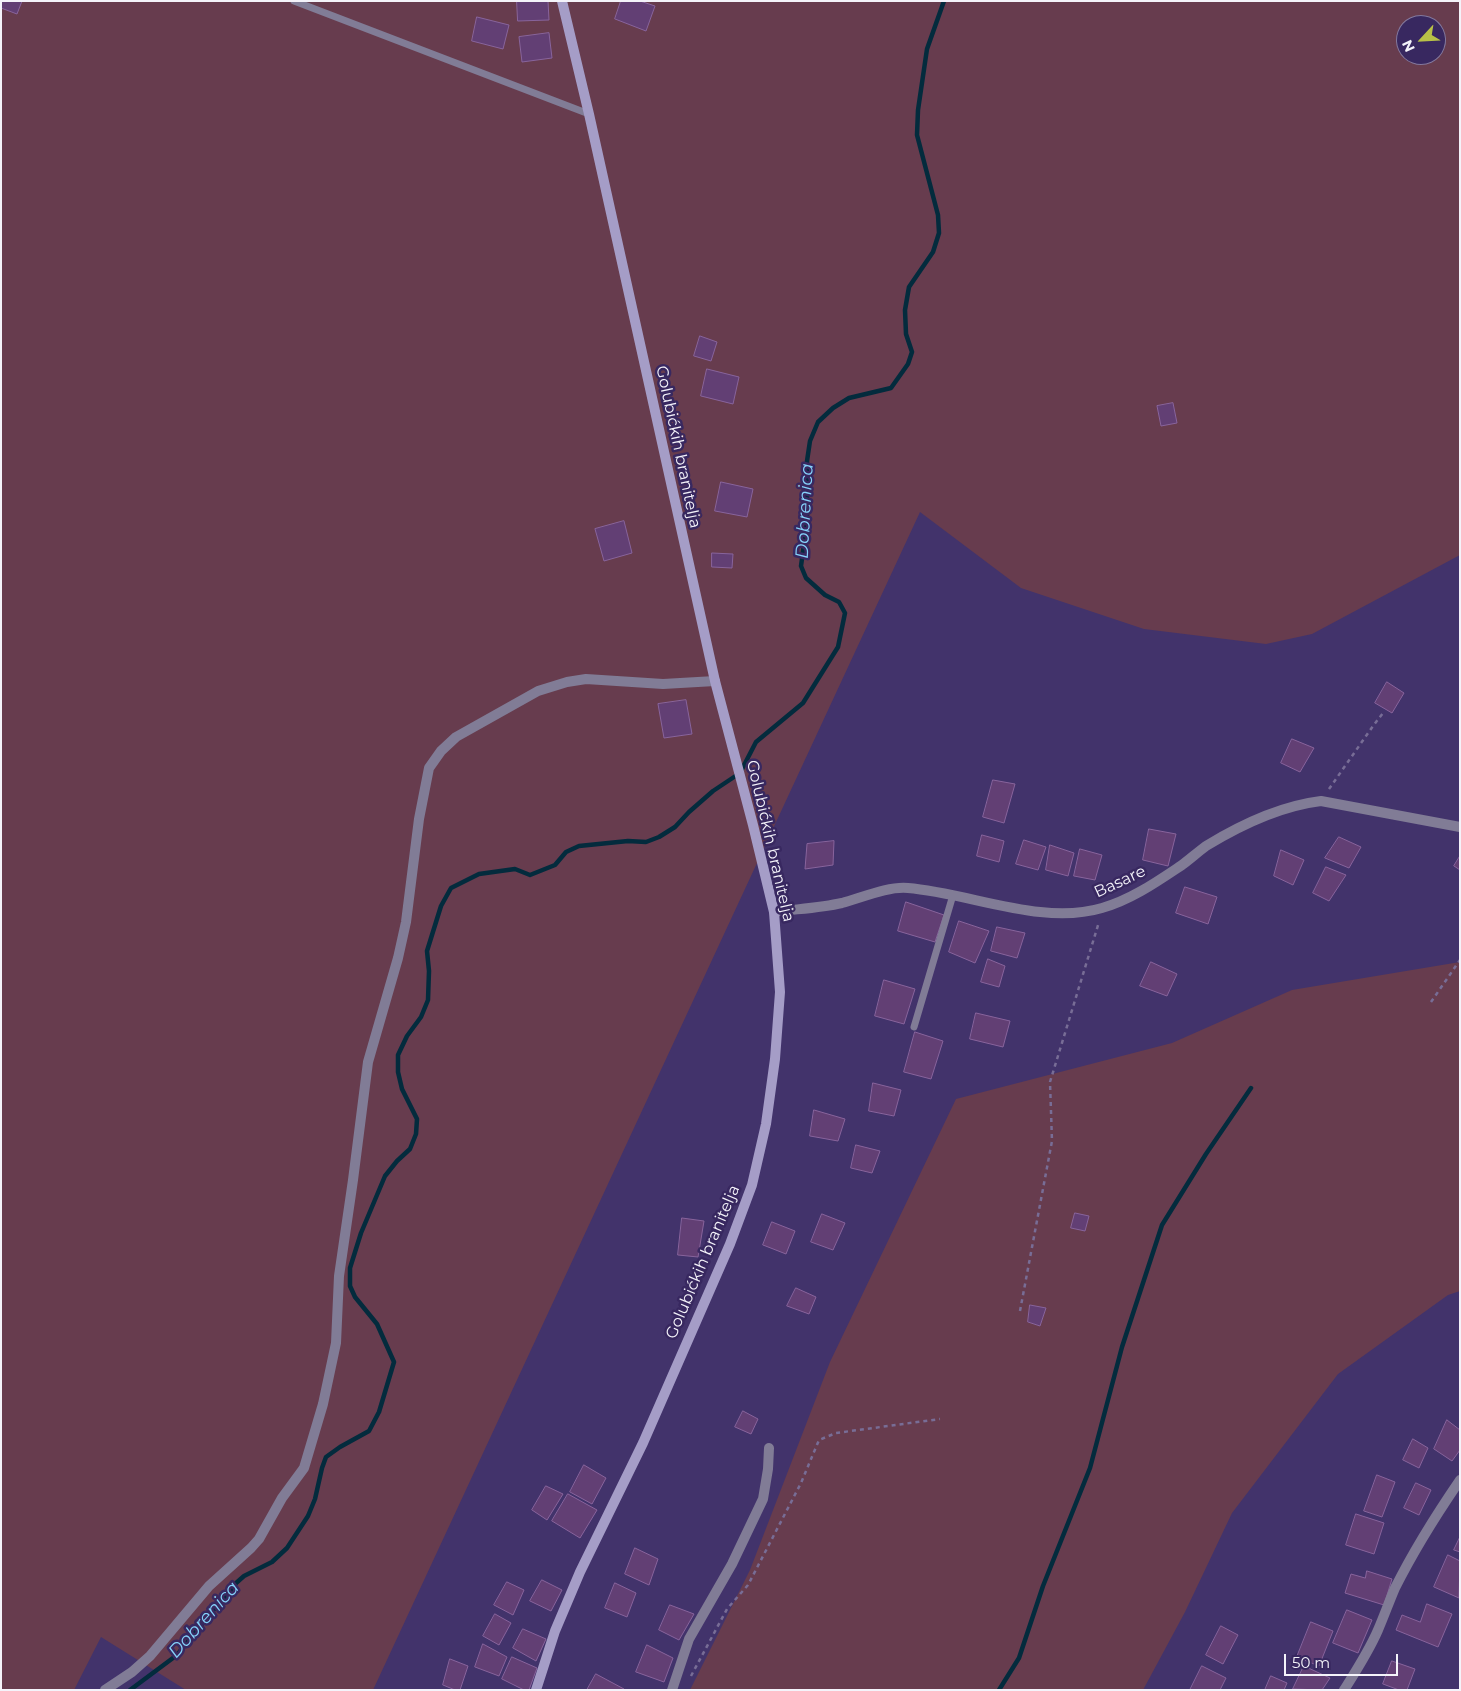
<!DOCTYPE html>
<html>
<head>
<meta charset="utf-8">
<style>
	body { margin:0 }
	#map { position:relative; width:1461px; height:1691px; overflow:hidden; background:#42336b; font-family:Montserrat,sans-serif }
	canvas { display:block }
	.frame { position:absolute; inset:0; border:2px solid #f4f3fa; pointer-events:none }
	.north { position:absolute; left:1396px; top:15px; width:50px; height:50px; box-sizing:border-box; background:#382860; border:1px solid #83799e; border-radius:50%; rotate:245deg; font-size:14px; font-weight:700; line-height:20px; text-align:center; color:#f4f3fa }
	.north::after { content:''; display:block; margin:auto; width:18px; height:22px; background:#b8c147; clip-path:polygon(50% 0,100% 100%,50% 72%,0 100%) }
	.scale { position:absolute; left:1284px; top:1654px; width:114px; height:22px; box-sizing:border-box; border:2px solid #f4f3fa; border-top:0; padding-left:6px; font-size:15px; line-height:18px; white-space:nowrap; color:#f4f3fa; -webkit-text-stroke:4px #382860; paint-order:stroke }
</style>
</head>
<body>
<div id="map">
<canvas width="1461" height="1691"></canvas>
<div class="frame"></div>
<div class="north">N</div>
<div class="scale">50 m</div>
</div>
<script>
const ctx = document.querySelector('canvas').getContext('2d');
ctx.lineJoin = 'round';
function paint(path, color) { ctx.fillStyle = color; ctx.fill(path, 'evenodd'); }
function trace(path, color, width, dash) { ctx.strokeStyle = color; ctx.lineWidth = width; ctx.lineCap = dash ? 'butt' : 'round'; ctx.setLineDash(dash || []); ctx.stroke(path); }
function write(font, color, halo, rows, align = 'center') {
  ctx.font = font + ' Montserrat,sans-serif'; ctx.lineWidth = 5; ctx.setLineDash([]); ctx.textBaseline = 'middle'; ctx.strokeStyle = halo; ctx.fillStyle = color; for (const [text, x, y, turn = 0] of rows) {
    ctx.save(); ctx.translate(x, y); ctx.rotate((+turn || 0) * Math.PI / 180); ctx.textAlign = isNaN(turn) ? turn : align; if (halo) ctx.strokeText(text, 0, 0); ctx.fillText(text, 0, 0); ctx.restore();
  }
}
const green = new Path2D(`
	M 1,1 L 1460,1 L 1460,555 L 1312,634 L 1266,644 L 1144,629 L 1021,588 L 920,512 L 373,1690 L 186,1690 L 101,1637 L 74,1690 L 1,1690 ZM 1406,25 L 1436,25 L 1436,55 L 1406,55 Z
	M 1460,962 L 1460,1291 L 1448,1295 L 1338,1374 L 1232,1513 L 1185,1612 L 1143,1690 L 690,1690 L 750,1570 L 830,1362 L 956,1099 L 1172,1043 L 1292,990 Z`);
const stream = new Path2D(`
	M 130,1690 L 177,1655 L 219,1603 L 229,1595 L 235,1584 L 244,1576 L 272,1562 L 287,1548 L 308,1516 L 315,1499 L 322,1468 L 326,1457 L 340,1447 L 369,1431 L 379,1412 L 394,1362 L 377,1324 L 355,1297 L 350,1286 L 350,1268 L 361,1233 L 385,1176 L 397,1161 L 410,1149 L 416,1134 L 417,1119 L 402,1089 L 398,1072 L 398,1055 L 407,1036 L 421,1017 L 428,1000 L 429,971 L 427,951 L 441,906 L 451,888 L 479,874 L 515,869 L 530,875 L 555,865 L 566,852 L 579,846 L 628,841 L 646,842 L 659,837 L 675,827 L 689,812 L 713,791 L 740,773 L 756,742 L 803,703 L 838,647 L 845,613 L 839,602 L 825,595 L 806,578 L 801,566 L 807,522 L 807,461 L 810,441 L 818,422 L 833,408 L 849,398 L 891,388 L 908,364 L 912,352 L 906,334 L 905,310 L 909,287 L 933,252 L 939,233 L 938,215 L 917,135 L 918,110 L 927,49 L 944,1
	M 999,1690 L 1019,1658 L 1043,1586 L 1090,1468 L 1122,1347 L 1162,1225 L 1206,1154 L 1251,1088`);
const building = new Path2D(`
	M 1,1 L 22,1 L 17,14 L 1,8 Z
	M 517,1 L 548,1 L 549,20 L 518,21 Z
	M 621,1 L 640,1 L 655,6 L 646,31 L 615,19 Z
	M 477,17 L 509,25 L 503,49 L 472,41 Z
	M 549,33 L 552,58 L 522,62 L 519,37 Z
	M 700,336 L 717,342 L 711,361 L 694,356 Z
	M 707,369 L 739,377 L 733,404 L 701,396 Z
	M 1173,403 L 1177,423 L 1161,426 L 1157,406 Z
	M 721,482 L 753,489 L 747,517 L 715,511 Z
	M 624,521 L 632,553 L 604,561 L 595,529 Z
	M 712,553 L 733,554 L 732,568 L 712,567 Z
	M 1387,682 L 1404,693 L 1392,713 L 1375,703 Z
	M 686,700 L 692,734 L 664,738 L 658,704 Z
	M 1292,739 L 1314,748 L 1300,772 L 1281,763 Z
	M 993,780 L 1015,784 L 1004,823 L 983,817 Z
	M 1149,829 L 1176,834 L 1168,866 L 1143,860 Z
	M 982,835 L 1004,841 L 999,862 L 977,856 Z
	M 1339,837 L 1361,847 L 1349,868 L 1325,858 Z
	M 1024,840 L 1046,847 L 1038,870 L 1016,864 Z
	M 834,841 L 833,865 L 805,869 L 807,844 Z
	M 1050,845 L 1074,853 L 1068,876 L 1046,870 Z
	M 1080,849 L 1102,855 L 1095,880 L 1074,876 Z
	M 1281,850 L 1304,860 L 1293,885 L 1274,876 Z
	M 1460,856 L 1460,870 L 1454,866 Z
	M 1326,867 L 1346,875 L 1329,901 L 1313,893 Z
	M 1185,887 L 1217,897 L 1208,924 L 1176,913 Z
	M 906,902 L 944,915 L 935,942 L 898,931 Z
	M 959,921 L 989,931 L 975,963 L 949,952 Z
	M 997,927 L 1025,933 L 1017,958 L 991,951 Z
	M 988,959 L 1005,966 L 999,987 L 981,982 Z
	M 1151,962 L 1177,974 L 1167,996 L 1140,986 Z
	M 884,980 L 915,989 L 904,1024 L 875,1016 Z
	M 976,1013 L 1010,1021 L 1003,1047 L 970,1039 Z
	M 915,1032 L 943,1041 L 931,1079 L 904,1072 Z
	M 873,1083 L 901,1090 L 894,1116 L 869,1111 Z
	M 814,1110 L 845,1119 L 838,1141 L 810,1136 Z
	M 856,1145 L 880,1151 L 872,1173 L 851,1168 Z
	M 1075,1213 L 1089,1216 L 1085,1231 L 1071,1228 Z
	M 822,1214 L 845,1223 L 833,1250 L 811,1242 Z
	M 682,1218 L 704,1221 L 698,1257 L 678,1255 Z
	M 772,1222 L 795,1231 L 786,1254 L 763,1245 Z
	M 796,1288 L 816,1297 L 809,1314 L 787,1306 Z
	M 1030,1305 L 1046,1308 L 1040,1326 L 1028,1322 Z
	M 743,1411 L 758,1419 L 751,1434 L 735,1427 Z
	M 1447,1420 L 1460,1430 L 1460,1450 L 1452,1461 L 1434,1449 Z
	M 1413,1439 L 1428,1448 L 1419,1468 L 1403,1460 Z
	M 584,1465 L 606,1478 L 592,1504 L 570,1492 Z
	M 1377,1475 L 1395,1482 L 1382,1517 L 1364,1511 Z
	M 1416,1483 L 1431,1490 L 1419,1515 L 1404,1508 Z
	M 546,1486 L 563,1494 L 547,1520 L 532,1510 Z
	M 568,1494 L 597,1510 L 580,1538 L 552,1521 Z
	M 1356,1514 L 1384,1523 L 1374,1554 L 1346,1545 Z
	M 1460,1537 L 1460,1552 L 1454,1550 Z
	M 635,1548 L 658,1559 L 649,1585 L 625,1574 Z
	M 1448,1555 L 1460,1561 L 1459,1598 L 1434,1587 Z
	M 1367,1571 L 1392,1579 L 1384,1605 L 1345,1593 L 1351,1574 L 1365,1578 Z
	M 542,1580 L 562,1590 L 551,1611 L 530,1601 Z
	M 507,1582 L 524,1590 L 513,1615 L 494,1605 Z
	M 615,1583 L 636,1593 L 627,1617 L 605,1608 Z
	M 1427,1604 L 1452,1614 L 1438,1647 L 1396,1630 L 1402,1615 L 1420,1622 Z
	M 670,1605 L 694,1614 L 679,1640 L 659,1630 Z
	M 1347,1610 L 1372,1620 L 1358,1653 L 1333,1643 Z
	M 495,1614 L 511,1623 L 499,1645 L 483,1636 Z
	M 1311,1622 L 1333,1631 L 1319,1666 L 1297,1657 Z
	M 1221,1626 L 1238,1635 L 1223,1664 L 1206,1655 Z
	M 523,1629 L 546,1639 L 536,1661 L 513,1648 Z
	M 483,1644 L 507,1657 L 499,1676 L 475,1667 Z
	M 647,1645 L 673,1658 L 664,1682 L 636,1672 Z
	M 512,1657 L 537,1668 L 529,1690 L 524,1690 L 502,1679 Z
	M 450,1659 L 468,1666 L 460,1690 L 455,1690 L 443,1685 Z
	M 1392,1661 L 1415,1669 L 1407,1690 L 1399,1690 L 1383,1684 Z
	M 1202,1666 L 1226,1678 L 1220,1690 L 1190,1690 Z
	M 1304,1666 L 1330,1678 L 1322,1690 L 1293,1689 Z
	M 596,1674 L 624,1689 L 624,1690 L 587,1690 Z
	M 1271,1676 L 1287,1683 L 1284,1690 L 1265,1690 Z`);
const path = new Path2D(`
	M 1329,789 L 1373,726 L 1383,713
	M 1431,1002 L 1460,960
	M 1020,1311 L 1052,1141 L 1050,1082 L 1099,922
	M 691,1676 L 727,1609 L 748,1585 L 801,1483 L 819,1440 L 836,1433 L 940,1419`);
const lane = new Path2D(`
	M 294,1 L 589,114
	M 914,1027 L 953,895`);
const street = new Path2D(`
	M 774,912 C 796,909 820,908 842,903 C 861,898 888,886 908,888 C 970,893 1042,926 1102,908 C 1131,900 1158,881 1182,865 C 1190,859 1198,852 1206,846 C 1242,824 1280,806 1321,801 L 1460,827
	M 105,1690 L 132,1672 L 150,1656 L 209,1586 L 251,1548 L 259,1539 L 282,1498 L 304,1468 L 323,1404 L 336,1343 L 339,1276 L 353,1180 L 368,1062 L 398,958 L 406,922 L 419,819 L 429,768 L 441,751 L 456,737 L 538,691 L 567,682 L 586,679 L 663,684 L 715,681
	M 672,1690 L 689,1639 L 732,1564 L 763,1499 L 768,1469 L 769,1448
	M 1344,1690 C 1356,1671 1369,1651 1378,1630 C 1384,1616 1389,1602 1395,1588 C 1414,1550 1436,1515 1460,1480`);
const secondary = new Path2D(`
	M 536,1690 L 555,1631 L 580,1572 L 643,1443 L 730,1244 L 752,1185 L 766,1124 L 775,1059 L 780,992 L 774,912 L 753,825 L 715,681 L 589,114 L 562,1`);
const streetNames = [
	["Golubićkih branitelja",678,447,78],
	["Golubićkih branitelja",770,841,77],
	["Basare",1120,882,-25],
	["Golubićkih branitelja",703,1262,-67]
];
const waterNames = [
	["Dobrenica",805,511,-87],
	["Dobrenica",204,1620,-48]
];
paint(green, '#673c4e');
trace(stream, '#032b3d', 4.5);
paint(building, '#623f74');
trace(building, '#88649c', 1);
trace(path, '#786d96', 2.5, [4, 4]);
trace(lane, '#817c96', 7);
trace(street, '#817c96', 10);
trace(secondary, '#a59dc7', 10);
write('16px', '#f4f3fa', '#382860', streetNames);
write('italic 18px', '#84d1fa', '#382860', waterNames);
</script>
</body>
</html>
